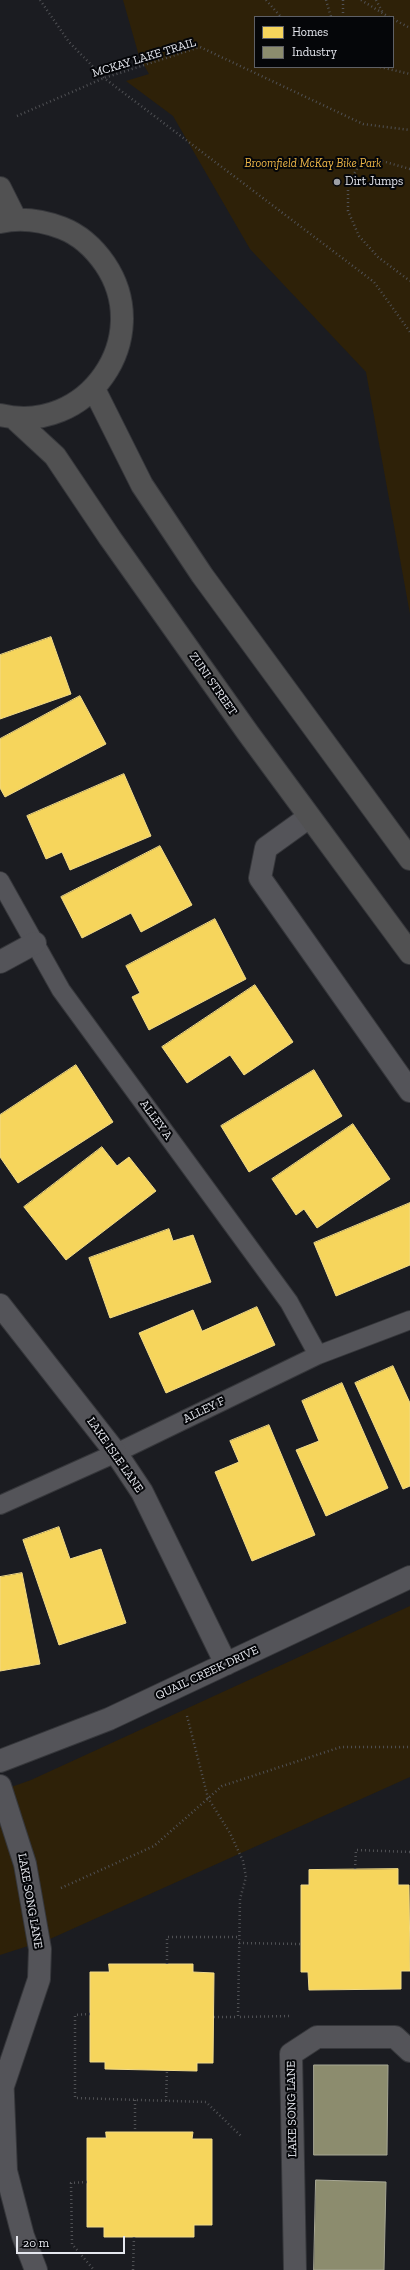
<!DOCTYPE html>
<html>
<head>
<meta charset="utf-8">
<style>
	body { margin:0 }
	#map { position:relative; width:410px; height:2270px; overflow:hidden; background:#1b1c21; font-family:"Zilla Slab",serif }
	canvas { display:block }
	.legend { position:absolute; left:254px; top:16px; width:140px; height:52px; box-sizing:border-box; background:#050609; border:1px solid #5f6065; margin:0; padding:5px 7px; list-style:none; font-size:12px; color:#e5e7ee }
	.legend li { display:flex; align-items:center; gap:8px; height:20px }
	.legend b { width:20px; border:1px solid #5f6065 }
	.scale { position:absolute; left:16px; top:2236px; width:109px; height:18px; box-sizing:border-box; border:2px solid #e5e7ee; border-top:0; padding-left:5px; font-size:12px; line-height:14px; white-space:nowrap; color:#e5e7ee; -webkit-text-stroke:3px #050609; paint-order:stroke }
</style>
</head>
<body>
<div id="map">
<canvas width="410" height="2270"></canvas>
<ul class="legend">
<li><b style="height:11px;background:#f6d55c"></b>Homes</li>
<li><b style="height:11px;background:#8c8c6e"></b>Industry</li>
</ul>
<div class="scale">20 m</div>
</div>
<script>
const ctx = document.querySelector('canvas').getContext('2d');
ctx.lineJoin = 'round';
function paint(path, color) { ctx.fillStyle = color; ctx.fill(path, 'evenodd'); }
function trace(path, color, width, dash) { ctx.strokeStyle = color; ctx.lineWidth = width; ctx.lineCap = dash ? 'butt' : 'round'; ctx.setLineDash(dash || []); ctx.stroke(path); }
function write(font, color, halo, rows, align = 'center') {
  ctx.font = font + ' "Zilla Slab",serif'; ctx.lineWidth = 4; ctx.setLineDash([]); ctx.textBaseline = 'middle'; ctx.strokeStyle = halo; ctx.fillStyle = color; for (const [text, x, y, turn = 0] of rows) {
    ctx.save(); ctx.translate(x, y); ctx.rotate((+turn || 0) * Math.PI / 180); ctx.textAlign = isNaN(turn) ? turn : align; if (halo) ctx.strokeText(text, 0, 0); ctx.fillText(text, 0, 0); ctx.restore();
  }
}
const green = new Path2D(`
	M 123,0 L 410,0 L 410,614 L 366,372 L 250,249 L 173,116 L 126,81 L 149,74 L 139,56 ZM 255,17 L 393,17 L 393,67 L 255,67 Z
	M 410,1606 L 410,1777 L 50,1939 L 0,1955 L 0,1791 L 31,1780 Z`);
const homes = new Path2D(`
	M 51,637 L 71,694 L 0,719 L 0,655 Z
	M 80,696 L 106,744 L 5,797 L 0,788 L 0,739 Z
	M 124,774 L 151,836 L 70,870 L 62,852 L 46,859 L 27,816 Z
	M 160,846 L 192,905 L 141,932 L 131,913 L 82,938 L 61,897 Z
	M 215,919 L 246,979 L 149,1030 L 132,997 L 140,993 L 126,966 Z
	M 255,985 L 293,1042 L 244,1075 L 230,1055 L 187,1083 L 162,1047 Z
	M 76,1065 L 113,1122 L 18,1183 L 0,1157 L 0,1115 Z
	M 314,1070 L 342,1116 L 249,1172 L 221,1126 Z
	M 353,1124 L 390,1179 L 317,1228 L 304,1209 L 296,1215 L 272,1179 Z
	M 102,1147 L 117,1166 L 129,1157 L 156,1191 L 66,1260 L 24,1207 Z
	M 410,1203 L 410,1265 L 336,1296 L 314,1243 Z
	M 169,1229 L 173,1241 L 193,1235 L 211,1282 L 110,1318 L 89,1258 Z
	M 257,1307 L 275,1345 L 166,1393 L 139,1333 L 193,1310 L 202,1331 Z
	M 393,1366 L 410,1403 L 410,1486 L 403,1489 L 355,1383 Z
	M 342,1383 L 388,1488 L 326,1516 L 296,1450 L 319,1441 L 302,1401 Z
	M 269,1425 L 315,1535 L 252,1561 L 215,1472 L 239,1462 L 230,1441 Z
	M 59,1527 L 70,1559 L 101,1549 L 126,1623 L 59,1645 L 23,1540 Z
	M 22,1573 L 40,1664 L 0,1671 L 0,1577 Z
	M 398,1869 L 398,1885 L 409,1885 L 410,1971 L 401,1971 L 401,1989 L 309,1990 L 308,1972 L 301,1972 L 301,1885 L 309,1885 L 309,1870 Z
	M 109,1964 L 193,1964 L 193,1972 L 214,1973 L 213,2063 L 197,2063 L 197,2071 L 105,2069 L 105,2062 L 90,2062 L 90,1972 L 109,1972 Z
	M 106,2132 L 193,2132 L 192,2139 L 212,2139 L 212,2225 L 194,2225 L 194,2237 L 104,2237 L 104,2227 L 87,2227 L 87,2138 L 106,2138 Z`);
const industry = new Path2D(`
	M 314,2065 L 388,2065 L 387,2155 L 314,2155 Z
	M 316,2180 L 386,2182 L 384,2270 L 314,2270 Z`);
const path = new Path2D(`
	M 40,0 L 69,42 L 104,78 L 374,282 L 410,332
	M 266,0 L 281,17
	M 326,0 L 331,17
	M 343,0 L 343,17
	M 361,0 L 389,17
	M 376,0 L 383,13
	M 393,19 L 410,28
	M 380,67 L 410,74
	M 17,116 L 104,78 L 200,47 L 363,124 L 410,130
	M 410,169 L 382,161 L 359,166 L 348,183 L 348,211 L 359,236 L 378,257 L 410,281
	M 187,1716 L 208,1798 L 230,1833 L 243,1861 L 246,1877 L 240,1899 L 238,2017 L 291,2016
	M 355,1869 L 356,1850 L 410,1852
	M 61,1888 L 154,1846 L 222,1786 L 341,1747 L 410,1747
	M 239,1943 L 301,1944
	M 167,1964 L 167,1937 L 239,1937
	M 90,2014 L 75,2015 L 75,2098 L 206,2102 L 241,2136
	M 214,2017 L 238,2017
	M 135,2100 L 135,2132
	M 166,2101 L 167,2070
	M 87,2182 L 71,2183 L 72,2244 L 94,2270
	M 133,2270 L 134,2237`);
const lane = new Path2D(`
	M 0,881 L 61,990 L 289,1302 L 318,1355
	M 0,1505 L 116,1453 L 318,1355 L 410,1320`);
const street = new Path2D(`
	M 309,817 L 266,848 L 260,878 L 410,1091
	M 0,962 L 35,943
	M 0,1305 L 116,1453 L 142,1492 L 226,1664
	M 0,1761 L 109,1719 L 410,1577
	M 0,1786 L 25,1864 L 40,1949 L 39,1979 L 3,2086
	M 2,2071 L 6,2171 L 23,2236 L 36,2270
	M 295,2270 L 291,2054 L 317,2037 L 395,2037 L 410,2051`);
const secondary = new Path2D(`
	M 0,188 L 15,218
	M 0,222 C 22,217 41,220 62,228 C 80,235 94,248 105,264 C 155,338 87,436 0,415
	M 94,389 L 142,485 L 202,575 L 410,859
	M 15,419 L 55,456 L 110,538 L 248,733 L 410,953`);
const markers = [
	[337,182,4,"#9ea0a6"]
];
const streetNames = [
	["MCKAY LAKE TRAIL",144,58,-17],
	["ZUNI STREET",213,684,55],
	["ALLEY A",156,1120,54],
	["ALLEY F",204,1410,-26],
	["LAKE ISLE LANE",115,1455,55],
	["QUAIL CREEK DRIVE",207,1673,-25],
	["LAKE SONG LANE",30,1901,80],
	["LAKE SONG LANE",292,2109,-91]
];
const parkNames = [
	["Broomfield McKay Bike Park",313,164]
];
const poiNames = [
	["Dirt Jumps",345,182]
];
paint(green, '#2e2108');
paint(homes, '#f6d55c');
trace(homes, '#f1da88', 1);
paint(industry, '#8c8c6e');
trace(industry, '#a7a794', 1);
trace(lane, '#36373b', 20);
trace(street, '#36373b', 24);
trace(secondary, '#36373b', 24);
trace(path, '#505155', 2.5, [1, 3]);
trace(lane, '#545459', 18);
trace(street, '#545459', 22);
trace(secondary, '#515152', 22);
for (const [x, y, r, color] of markers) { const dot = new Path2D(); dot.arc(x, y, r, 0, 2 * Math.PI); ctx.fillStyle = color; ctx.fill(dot); trace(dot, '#050609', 1.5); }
write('12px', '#e5e7ee', '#050609', streetNames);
write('italic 12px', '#eeb647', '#050609', parkNames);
write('12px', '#e5e7ee', '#050609', poiNames, 'left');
</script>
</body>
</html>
